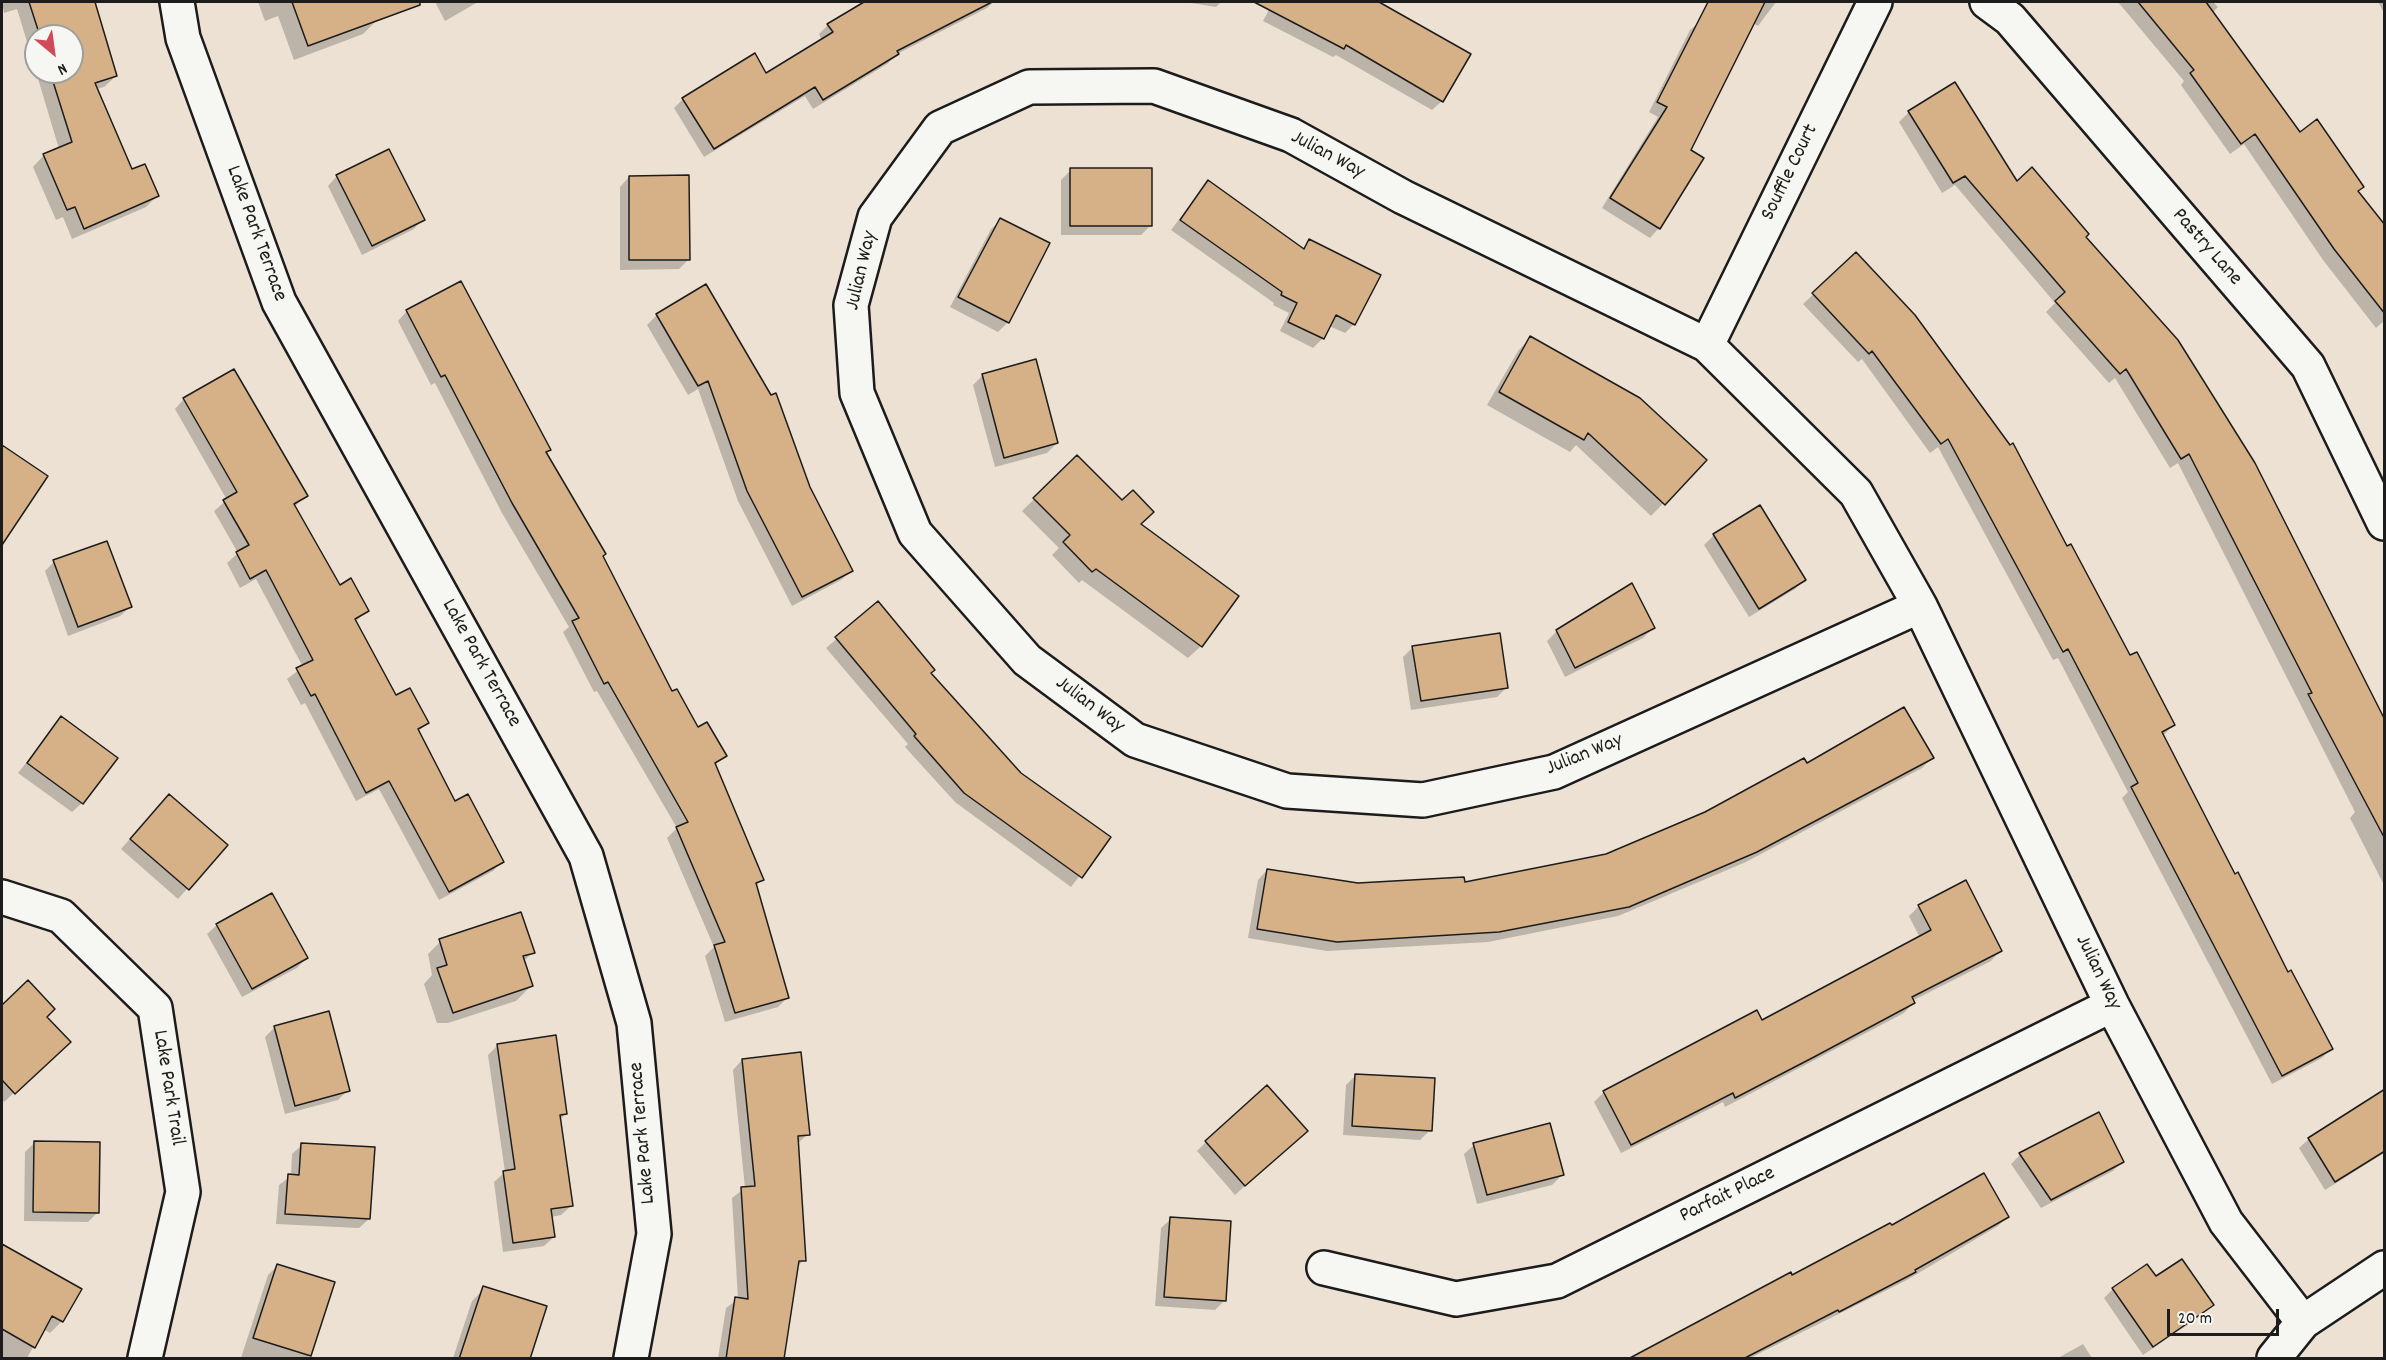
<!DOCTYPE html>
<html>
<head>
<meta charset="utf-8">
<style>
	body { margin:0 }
	#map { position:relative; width:2386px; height:1360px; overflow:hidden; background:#ece1d2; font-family:Dekko,sans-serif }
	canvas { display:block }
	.frame { position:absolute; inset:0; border:3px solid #1c1c1c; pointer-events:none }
	.north { position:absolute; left:24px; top:24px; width:60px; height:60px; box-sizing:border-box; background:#f6f6f2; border:2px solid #9f9f9c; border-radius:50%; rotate:151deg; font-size:16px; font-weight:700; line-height:24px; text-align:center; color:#1c1c1c }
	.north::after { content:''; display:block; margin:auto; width:21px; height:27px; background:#d1495b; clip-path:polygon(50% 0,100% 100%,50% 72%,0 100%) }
	.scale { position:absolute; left:2167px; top:1309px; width:112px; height:27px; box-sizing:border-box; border:3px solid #1c1c1c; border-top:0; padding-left:8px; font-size:18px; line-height:21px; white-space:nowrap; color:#1c1c1c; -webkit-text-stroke:4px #f6f6f2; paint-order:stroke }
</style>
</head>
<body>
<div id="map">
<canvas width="2386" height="1360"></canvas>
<div class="frame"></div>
<div class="north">N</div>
<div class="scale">20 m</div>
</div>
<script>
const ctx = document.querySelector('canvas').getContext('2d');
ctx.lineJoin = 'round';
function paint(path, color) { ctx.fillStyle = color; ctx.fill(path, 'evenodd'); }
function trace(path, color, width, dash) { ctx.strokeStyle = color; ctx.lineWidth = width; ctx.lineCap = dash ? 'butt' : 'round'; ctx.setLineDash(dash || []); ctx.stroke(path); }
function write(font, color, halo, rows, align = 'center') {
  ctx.font = font + ' Dekko,sans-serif'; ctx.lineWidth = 4.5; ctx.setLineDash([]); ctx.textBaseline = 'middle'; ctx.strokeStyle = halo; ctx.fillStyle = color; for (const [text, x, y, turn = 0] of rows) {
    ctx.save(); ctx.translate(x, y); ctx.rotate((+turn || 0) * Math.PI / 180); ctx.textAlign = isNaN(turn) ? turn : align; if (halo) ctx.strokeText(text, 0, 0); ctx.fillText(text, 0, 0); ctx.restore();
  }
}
const shadow = new Path2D(`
	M 2,2 L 94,2 L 116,76 L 104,87 L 96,89 L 131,171 L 157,196 L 146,207 L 72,239 L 63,217 L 56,220 L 33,167 L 44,155 L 59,149 L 36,72 L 72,72 L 72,36 L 36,36 L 36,71 L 17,9 L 4,13 Z
	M 258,2 L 371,2 L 377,20 L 363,34 L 294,60 L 278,16 L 265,21 Z
	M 435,2 L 478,2 L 445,21 Z
	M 872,2 L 993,2 L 987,8 L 897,54 L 887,64 L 813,109 L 805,96 L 704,157 L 674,108 L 683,99 L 766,75 L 822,40 L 819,34 L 828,25 Z
	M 1185,2 L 1221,2 L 1216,7 Z
	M 1273,2 L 1374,2 L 1469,55 L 1442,101 L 1432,110 L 1336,55 L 1333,57 L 1263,21 Z
	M 1712,2 L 1776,2 L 1758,26 L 1753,23 L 1689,151 L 1659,228 L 1650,238 L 1602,208 L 1658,117 L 1649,112 L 1690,30 L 1701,21 Z
	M 2118,2 L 2213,2 L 2218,7 L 2212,13 L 2299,134 L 2357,192 L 2384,228 L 2384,321 L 2376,328 L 2323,260 L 2244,144 L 2230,154 L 2181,85 L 2184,81 Z
	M 2378,2 L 2384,2 L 2384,10 L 2383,11 Z
	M 1909,112 L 2016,183 L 2085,237 L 2384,725 L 2384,885 L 2350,818 L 2355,812 L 2178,463 L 2170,468 L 2115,378 L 2109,383 L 2046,312 L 2055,303 L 1955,185 L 1942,193 L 1899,122 Z
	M 1071,170 L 1151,225 L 1141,235 L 1061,235 L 1061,180 Z
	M 337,176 L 423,219 L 414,229 L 362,255 L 328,186 Z
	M 629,177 L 688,260 L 679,269 L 620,270 L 620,187 Z
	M 1208,182 L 1302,249 L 1309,241 L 1354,324 L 1345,333 L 1329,326 L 1322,339 L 1313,348 L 1280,331 L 1289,313 L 1273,305 L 1274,303 L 1171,230 Z
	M 1001,220 L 1048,244 L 1008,322 L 998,332 L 950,307 L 991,229 Z
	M 1856,254 L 2067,548 L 2129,657 L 2173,725 L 2163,736 L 2234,876 L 2331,1049 L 2322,1058 L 2272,1084 L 2122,798 L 2128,792 L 2058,658 L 2053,660 L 1938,447 L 1930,453 L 1862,359 L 1858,362 L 1803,304 Z
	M 407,311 L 549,450 L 545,454 L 672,693 L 698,729 L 725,755 L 714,766 L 762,879 L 756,886 L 788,997 L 778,1007 L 725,1022 L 705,956 L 714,947 L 667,838 L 677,828 L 597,691 L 594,692 L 563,632 L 569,627 L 502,513 L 435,383 L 431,385 L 398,321 Z
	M 657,315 L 808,487 L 851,571 L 841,580 L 792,606 L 738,501 L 698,389 L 688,395 L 647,325 Z
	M 1530,338 L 1705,460 L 1651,516 L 1576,445 L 1570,452 L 1487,405 L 1518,351 Z
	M 1035,361 L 1057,443 L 1047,453 L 995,467 L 973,385 L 982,376 Z
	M 184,399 L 306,496 L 294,507 L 339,587 L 367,611 L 355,622 L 395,697 L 427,723 L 418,732 L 454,803 L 502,861 L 493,871 L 439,900 L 379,789 L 356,801 L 305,703 L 301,705 L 287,679 L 303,667 L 256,579 L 240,588 L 227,563 L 238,553 L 214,511 L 227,500 L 175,409 Z
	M 2,447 L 46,476 L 4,534 L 2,532 Z
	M 1077,457 L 1139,524 L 1201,646 L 1188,658 L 1082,580 L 1079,583 L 1052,555 L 1059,548 L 1022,511 Z
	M 1714,535 L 1804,580 L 1795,589 L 1749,617 L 1704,545 Z
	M 54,562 L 130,607 L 120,616 L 68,636 L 45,571 Z
	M 878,604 L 929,674 L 1020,774 L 1109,838 L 1071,887 L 955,802 L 905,747 L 908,744 L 826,648 Z
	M 1653,628 L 1643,638 L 1565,677 L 1547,641 L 1557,631 Z
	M 1413,647 L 1507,687 L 1497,697 L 1411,710 L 1403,657 Z
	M 61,718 L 82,803 L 72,812 L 18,773 Z
	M 1932,758 L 1922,768 L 1746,862 L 1618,916 L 1488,942 L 1327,951 L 1248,938 L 1258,880 L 1267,870 L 1358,885 L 1463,884 L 1606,856 L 1806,765 Z
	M 160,805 L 226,845 L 178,899 L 121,849 Z
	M 1919,906 L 2000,951 L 1991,961 L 1912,1001 L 1913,1003 L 1904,1013 L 1725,1107 L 1723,1102 L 1621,1153 L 1594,1102 L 1604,1092 L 1761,1022 L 1920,938 L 1909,916 Z
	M 217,925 L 306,958 L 297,968 L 242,997 L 207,934 Z
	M 443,939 L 533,952 L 523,962 L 531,986 L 516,1001 L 448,1023 L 437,1023 L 424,984 L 432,975 L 428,954 Z
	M 28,982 L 59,1051 L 4,1102 L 2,1099 L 2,1007 Z
	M 275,1027 L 348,1090 L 338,1100 L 285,1114 L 265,1037 Z
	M 498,1045 L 566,1114 L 559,1120 L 571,1206 L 561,1215 L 551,1217 L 554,1237 L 544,1246 L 503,1252 L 494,1182 L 505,1172 L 488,1055 Z
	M 742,1060 L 808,1134 L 797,1144 L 804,1260 L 796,1268 L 782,1358 L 718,1358 L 726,1308 L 738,1299 L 732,1198 L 745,1188 L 733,1070 Z
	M 1356,1075 L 1430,1130 L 1420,1140 L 1343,1135 L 1346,1085 Z
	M 2384,1111 L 2384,1153 L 2325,1190 L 2299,1148 L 2309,1139 Z
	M 2098,1114 L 2122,1162 L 2113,1171 L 2041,1208 L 2011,1164 L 2020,1155 Z
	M 1296,1140 L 1235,1195 L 1197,1151 L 1206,1142 Z
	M 35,1142 L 98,1212 L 88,1222 L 24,1221 L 25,1152 Z
	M 302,1145 L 369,1219 L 359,1228 L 276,1224 L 279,1185 L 291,1176 L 292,1154 Z
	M 1474,1145 L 1562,1175 L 1552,1185 L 1477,1204 L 1464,1154 Z
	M 2008,1216 L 1998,1226 L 1905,1281 L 1750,1358 L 1631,1358 L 1891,1227 Z
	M 1171,1219 L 1225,1300 L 1215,1310 L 1155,1306 L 1161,1228 Z
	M 2,1246 L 62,1321 L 50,1333 L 43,1329 L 27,1358 L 2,1358 Z
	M 278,1265 L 333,1283 L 308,1358 L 241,1358 L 268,1275 Z
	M 2155,1278 L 2212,1305 L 2202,1315 L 2143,1355 L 2104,1298 L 2113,1289 Z
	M 482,1291 L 528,1358 L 453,1358 L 472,1301 Z
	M 2083,1344 L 2092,1358 L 2058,1358 Z`);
const building = new Path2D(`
	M 29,2 L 95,2 L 117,76 L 95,83 L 132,169 L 145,164 L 159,196 L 84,229 L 75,207 L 67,210 L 43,154 L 72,142 L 50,72 L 72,72 L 72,36 L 40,36 Z
	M 292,2 L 420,2 L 420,5 L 308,46 Z
	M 864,2 L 992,2 L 897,51 L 899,54 L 823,100 L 815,87 L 714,149 L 682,98 L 755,53 L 766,73 L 833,32 L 827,24 Z
	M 1254,2 L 1379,2 L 1471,54 L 1443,102 L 1346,45 L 1344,49 Z
	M 1708,2 L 1765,2 L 1691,150 L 1704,158 L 1660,229 L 1610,198 L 1667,107 L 1657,102 Z
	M 2138,2 L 2206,2 L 2300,132 L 2317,119 L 2364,187 L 2358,191 L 2385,225 L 2385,314 L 2334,249 L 2255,134 L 2241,144 L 2190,73 L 2194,70 Z
	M 1955,82 L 2017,181 L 2032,167 L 2089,234 L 2086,237 L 2178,340 L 2255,463 L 2385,720 L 2385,839 L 2308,694 L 2312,693 L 2189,454 L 2181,459 L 2126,369 L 2120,374 L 2055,301 L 2065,292 L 1965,176 L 1953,183 L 1908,111 Z
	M 389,149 L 425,220 L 372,246 L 336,175 Z
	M 1070,168 L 1152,168 L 1152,226 L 1070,226 Z
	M 689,175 L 690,260 L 629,260 L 629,176 Z
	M 1208,180 L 1304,249 L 1309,239 L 1381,275 L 1355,325 L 1336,315 L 1324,339 L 1288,322 L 1297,303 L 1281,295 L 1282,292 L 1180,220 Z
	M 1000,218 L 1050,243 L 1009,323 L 958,297 Z
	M 1856,252 L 1915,315 L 2010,445 L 2013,443 L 2067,546 L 2071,544 L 2130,655 L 2137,652 L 2175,725 L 2162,732 L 2235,874 L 2238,872 L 2288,972 L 2291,970 L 2333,1049 L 2282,1076 L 2131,787 L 2138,783 L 2068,649 L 2063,652 L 1948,439 L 1941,444 L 1872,351 L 1869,354 L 1812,293 Z
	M 461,281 L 551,450 L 546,452 L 606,554 L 603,556 L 672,691 L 677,689 L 698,727 L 707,722 L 727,756 L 715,763 L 764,880 L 756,883 L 789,998 L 735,1013 L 714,945 L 725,942 L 676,827 L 688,822 L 608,682 L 604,684 L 572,621 L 579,618 L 512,503 L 445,375 L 441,377 L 406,310 Z
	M 706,284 L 771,395 L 776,393 L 810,487 L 853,571 L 802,597 L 747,491 L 708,381 L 698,386 L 656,314 Z
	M 1530,336 L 1640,398 L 1707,460 L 1665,505 L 1588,433 L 1584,440 L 1499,392 Z
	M 1036,359 L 1058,443 L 1004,458 L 982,374 Z
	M 234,369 L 308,496 L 294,504 L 340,585 L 351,578 L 369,611 L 355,619 L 396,695 L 410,688 L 429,723 L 418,729 L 455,801 L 468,794 L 504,862 L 449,892 L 389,781 L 366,793 L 315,694 L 311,696 L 296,668 L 313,660 L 266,570 L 250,579 L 236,552 L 249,545 L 223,500 L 237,492 L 183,398 Z
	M 2,445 L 48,476 L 2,545 Z
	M 1077,455 L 1122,500 L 1133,490 L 1154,512 L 1141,524 L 1239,596 L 1202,647 L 1096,569 L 1092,572 L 1063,542 L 1070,535 L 1033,498 Z
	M 1760,505 L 1806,580 L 1759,609 L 1713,534 Z
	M 107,541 L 132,607 L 78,627 L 53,560 Z
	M 1632,583 L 1655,628 L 1575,668 L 1556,630 Z
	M 878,601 L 935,670 L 931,673 L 1021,773 L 1111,837 L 1082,878 L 964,793 L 914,736 L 916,734 L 835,637 Z
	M 1500,633 L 1508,688 L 1421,701 L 1412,646 Z
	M 1904,707 L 1934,758 L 1757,852 L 1629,907 L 1499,932 L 1337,942 L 1257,929 L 1267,869 L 1358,883 L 1464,877 L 1465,882 L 1606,854 L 1705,812 L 1804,758 L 1807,763 Z
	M 61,716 L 118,758 L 83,804 L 27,763 Z
	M 169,794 L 228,845 L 189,890 L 130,839 Z
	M 1966,880 L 2002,951 L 1912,997 L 1915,1003 L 1814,1057 L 1735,1098 L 1733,1093 L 1631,1145 L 1603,1091 L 1757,1010 L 1762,1020 L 1931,930 L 1918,905 Z
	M 272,893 L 308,958 L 252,989 L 216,924 Z
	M 521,912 L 535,953 L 523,956 L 533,986 L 453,1013 L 437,968 L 447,965 L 439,939 Z
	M 28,980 L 55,1009 L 47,1017 L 71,1042 L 15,1094 L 2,1080 L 2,1005 Z
	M 329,1011 L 350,1091 L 295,1106 L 274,1026 Z
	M 556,1035 L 567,1114 L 560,1115 L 573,1206 L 551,1209 L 555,1237 L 513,1243 L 503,1171 L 515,1169 L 497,1044 Z
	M 801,1052 L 810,1135 L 798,1136 L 806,1261 L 799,1261 L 784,1359 L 726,1359 L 735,1297 L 748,1299 L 741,1187 L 755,1186 L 742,1059 Z
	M 1355,1074 L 1435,1078 L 1432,1131 L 1352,1126 Z
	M 1267,1085 L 1308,1131 L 1245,1186 L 1205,1141 Z
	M 2385,1089 L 2385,1151 L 2335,1182 L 2308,1138 Z
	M 2099,1112 L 2124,1162 L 2051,1200 L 2019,1153 Z
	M 1550,1123 L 1564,1175 L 1487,1195 L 1473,1143 Z
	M 34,1141 L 100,1142 L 99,1213 L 33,1212 Z
	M 301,1143 L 375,1147 L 370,1219 L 285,1214 L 288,1174 L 299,1175 Z
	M 1984,1173 L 2009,1217 L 1915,1270 L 1916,1272 L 1839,1312 L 1838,1310 L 1743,1359 L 1628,1359 L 1791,1272 L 1792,1275 L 1890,1223 L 1892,1225 Z
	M 1170,1217 L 1231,1221 L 1226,1301 L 1164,1297 Z
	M 2,1244 L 82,1289 L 63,1322 L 52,1316 L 35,1348 L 2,1329 Z
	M 2182,1259 L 2214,1305 L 2153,1347 L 2112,1288 L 2147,1264 L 2156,1276 Z
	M 277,1264 L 335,1282 L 311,1356 L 253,1338 Z
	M 483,1286 L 547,1306 L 530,1359 L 459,1359 Z`);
const minor = new Path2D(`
	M 177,2 L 183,38 L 279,302 L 586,856 L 634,1023 L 654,1234 L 631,1358
	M 1987,2 L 2010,19 L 2308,366 L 2384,523
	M 1707,345 L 1875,2
	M 1920,606 L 1554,772 L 1423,800 L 1287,791 L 1135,740 L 1027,660 L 915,533 L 857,393 L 851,305 L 875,217 L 940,128 L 1029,87 L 1154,86 L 1291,135 L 1403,197 L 1707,345 L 1856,493 L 1920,606 L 2112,1005 L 2226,1222 L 2303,1322
	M 2,897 L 61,916 L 155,1008 L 183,1192 L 145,1358
	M 1324,1268 L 1456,1299 L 1557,1281 L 2112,1005
	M 2274,1358 L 2303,1322 L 2384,1268`);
const streetNames = [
	["Julian Way",1327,156,28],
	["Souffle Court",1791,173,-64],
	["Lake Park Terrace",255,234,70],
	["Pastry Lane",2206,248,49],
	["Julian Way",863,271,-77],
	["Lake Park Terrace",480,664,61],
	["Julian Way",1089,706,37],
	["Julian Way",1585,756,-22],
	["Julian Way",2097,973,64],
	["Lake Park Trail",167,1088,81],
	["Lake Park Terrace",644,1133,-95],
	["Parfait Place",1728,1196,-26]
];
paint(shadow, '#0003');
paint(building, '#d6b187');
trace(building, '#1c1c1c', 1.5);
trace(minor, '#1c1c1c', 38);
trace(minor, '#f6f6f2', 33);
write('21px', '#1c1c1c', '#f6f6f2', streetNames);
</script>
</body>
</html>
